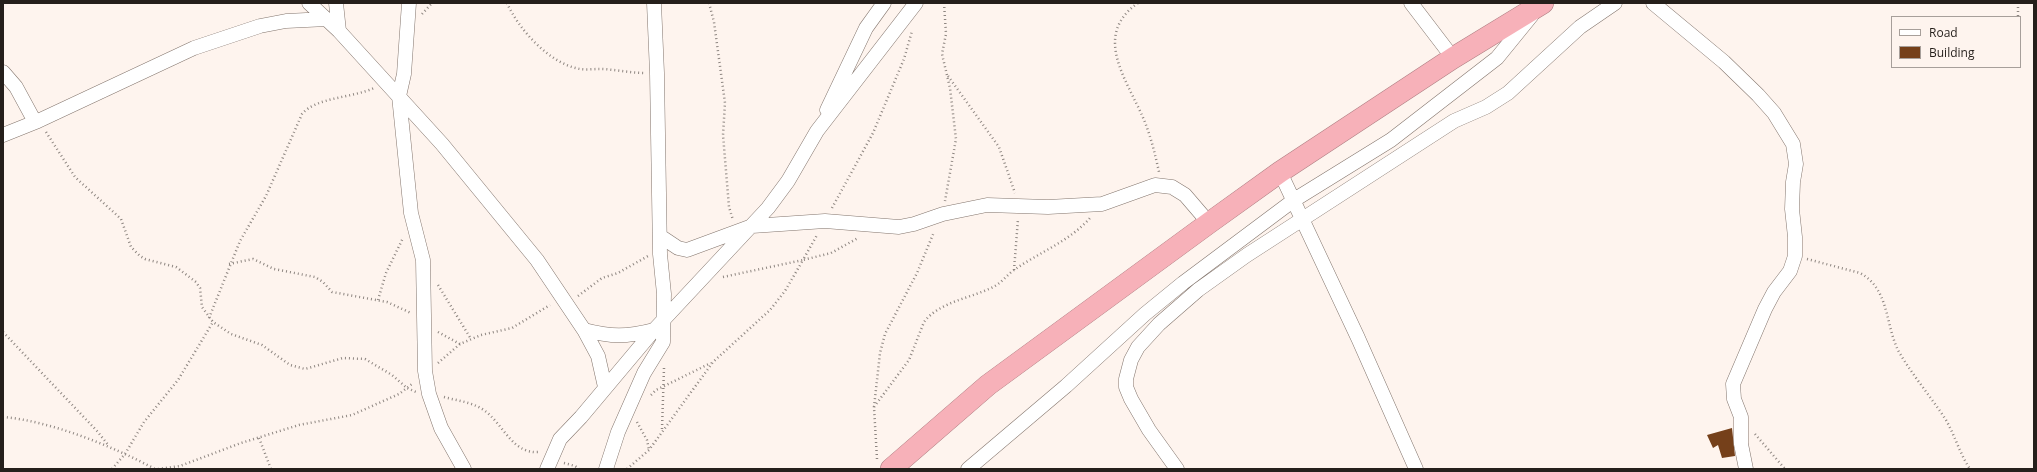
<!DOCTYPE html>
<html>
<head>
<meta charset="utf-8">
<style>
	body { margin:0 }
	#map { position:relative; width:2037px; height:472px; overflow:hidden; background:#fef4ee; font-family:"Open Sans",sans-serif }
	canvas { display:block }
	.frame { position:absolute; inset:0; border:4px solid #251f1b; pointer-events:none }
	.legend { position:absolute; left:1891px; top:16px; width:130px; height:52px; box-sizing:border-box; background:#fef4ee; border:1px solid #a79f9a; margin:0; padding:5px 7px; list-style:none; font-size:12px; color:#251f1b }
	.legend li { display:flex; align-items:center; gap:8px; height:20px }
	.legend b { width:20px; border:1px solid #a79f9a }
</style>
</head>
<body>
<div id="map">
<canvas width="2037" height="472"></canvas>
<div class="frame"></div>
<ul class="legend">
<li><b style="height:5px;background:#fff"></b>Road</li>
<li><b style="height:11px;background:#75401a"></b>Building</li>
</ul>
</div>
<script>
const ctx = document.querySelector('canvas').getContext('2d');
ctx.lineJoin = 'round';
function paint(path, color) { ctx.fillStyle = color; ctx.fill(path, 'evenodd'); }
function trace(path, color, width, dash) { ctx.strokeStyle = color; ctx.lineWidth = width; ctx.lineCap = dash ? 'butt' : 'round'; ctx.setLineDash(dash || []); ctx.stroke(path); }
const building = new Path2D(`
	M 1732,428 L 1735,456 L 1722,458 L 1718,445 L 1713,448 L 1707,435 Z`);
const path = new Path2D(`
	M 507,3 C 519,30 550,64 580,69 C 586,70 593,69 599,69 C 614,69 629,73 645,73
	M 709,3 L 714,22 L 725,103 L 723,135 L 729,207 L 733,220
	M 944,3 L 946,34 L 942,54 L 950,88 L 956,139 L 945,201
	M 1138,3 C 1091,36 1128,81 1144,120 C 1151,137 1155,154 1159,172
	M 2018,3 L 2018,17
	M 422,14 L 432,3
	M 948,76 L 999,147 L 1015,193
	M 46,132 L 75,177 L 121,219 L 131,247 L 140,256 L 145,259 L 176,267 L 196,282 L 200,288 L 202,307 L 213,322 L 231,334 L 262,345 L 290,365 L 305,369 L 343,358 L 365,359 L 392,375 L 407,388 L 413,383
	M 832,208 L 873,133 L 904,59 L 912,31
	M 1807,259 L 1860,273 C 1890,289 1885,326 1899,352 C 1913,376 1931,397 1946,420 C 1955,436 1960,454 1970,469
	M 229,264 L 253,259 L 274,269 L 315,277 L 323,282 L 332,292 L 387,302 L 411,313
	M 1014,270 L 1018,219
	M 723,277 L 803,260 L 817,235
	M 438,285 L 471,339
	M 578,296 L 602,278 L 618,273 L 648,256
	M 378,300 L 386,273 L 403,238
	M 209,318 L 240,241 L 266,196 L 302,114 C 316,97 353,98 374,88
	M 3,332 L 97,431 L 109,446
	M 438,332 L 460,344
	M 438,363 L 460,344 L 481,335 L 512,328 L 550,305
	M 651,395 L 656,390 L 711,363
	M 444,397 C 458,401 473,402 485,411 C 504,425 512,454 539,452
	M 874,407 L 909,360 L 924,322 C 940,301 973,298 995,286 C 1002,282 1007,275 1014,270 C 1038,253 1070,241 1090,218
	M 3,417 C 51,421 112,446 155,469
	M 637,422 L 647,440 L 649,450
	M 662,429 L 664,368
	M 1755,434 L 1785,469
	M 259,438 L 271,469
	M 877,459 L 874,407 L 880,353 L 885,334 L 917,273 L 934,232
	M 564,463 L 575,466 L 579,469
	M 112,469 L 125,454 L 144,422 L 178,380 L 213,322
	M 158,469 L 180,466 L 241,443 L 299,425 L 352,415 L 399,394 L 407,388 L 416,392
	M 627,469 L 649,450 L 713,362 L 770,310 L 785,291 L 803,260 L 831,253 L 858,238`);
const minor = new Path2D(`
	M 309,3 L 339,31 L 442,144 L 537,260 L 584,330 L 598,356 L 605,387
	M 336,3 L 339,31
	M 409,3 L 404,74 L 399,96 L 411,213 L 423,260 L 425,371 L 429,394 L 441,428 L 464,469
	M 1411,3 L 1453,58
	M 1653,3 L 1724,62 L 1758,95 L 1774,113 L 1793,144 L 1796,164 L 1793,182 L 1792,209 L 1795,237 L 1795,256 L 1790,271 L 1774,292 L 1765,309 L 1733,384 L 1734,399 L 1741,417 L 1741,444 L 1746,469
	M 3,72 L 16,87 L 35,122
	M 827,110 L 866,28 L 884,3
	M 3,135 L 38,121 L 194,48 L 260,26 L 286,21 L 327,19
	M 1280,172 L 1358,338 L 1416,469
	M 660,236 L 678,248 L 687,250 L 752,226 L 825,221 L 899,227 L 914,224 L 943,214 L 987,205 L 1048,207 L 1102,204 L 1155,185 L 1172,187 L 1185,195 L 1209,223
	M 584,330 C 611,337 627,337 654,330
	M 547,469 L 560,439 L 581,417 L 654,330 L 768,208 L 788,181 L 817,131 L 916,3
	M 606,469 L 618,432 L 644,373 L 663,342 L 664,294 L 660,254 L 657,73 L 654,3
	M 968,469 L 1066,386 L 1145,314 L 1183,283 L 1294,200 L 1391,140 L 1497,58 L 1532,15
	M 1177,469 L 1149,430 L 1131,399 L 1126,387 L 1126,379 L 1131,360 L 1138,347 L 1159,324 L 1198,290 L 1247,255 L 1454,121 L 1486,107 L 1508,93 L 1580,27 L 1615,3`);
const highway = new Path2D(`
	M 891,469 L 988,385 L 1209,223 L 1280,172 L 1453,58 L 1543,3`);
paint(building, '#75401a');
trace(minor, '#83756d', 15);
trace(highway, '#ae7e82', 22);
trace(path, '#8e8681', 2.5, [1, 3]);
trace(minor, '#fff', 14);
trace(highway, '#f7b1b9', 21);
</script>
</body>
</html>
